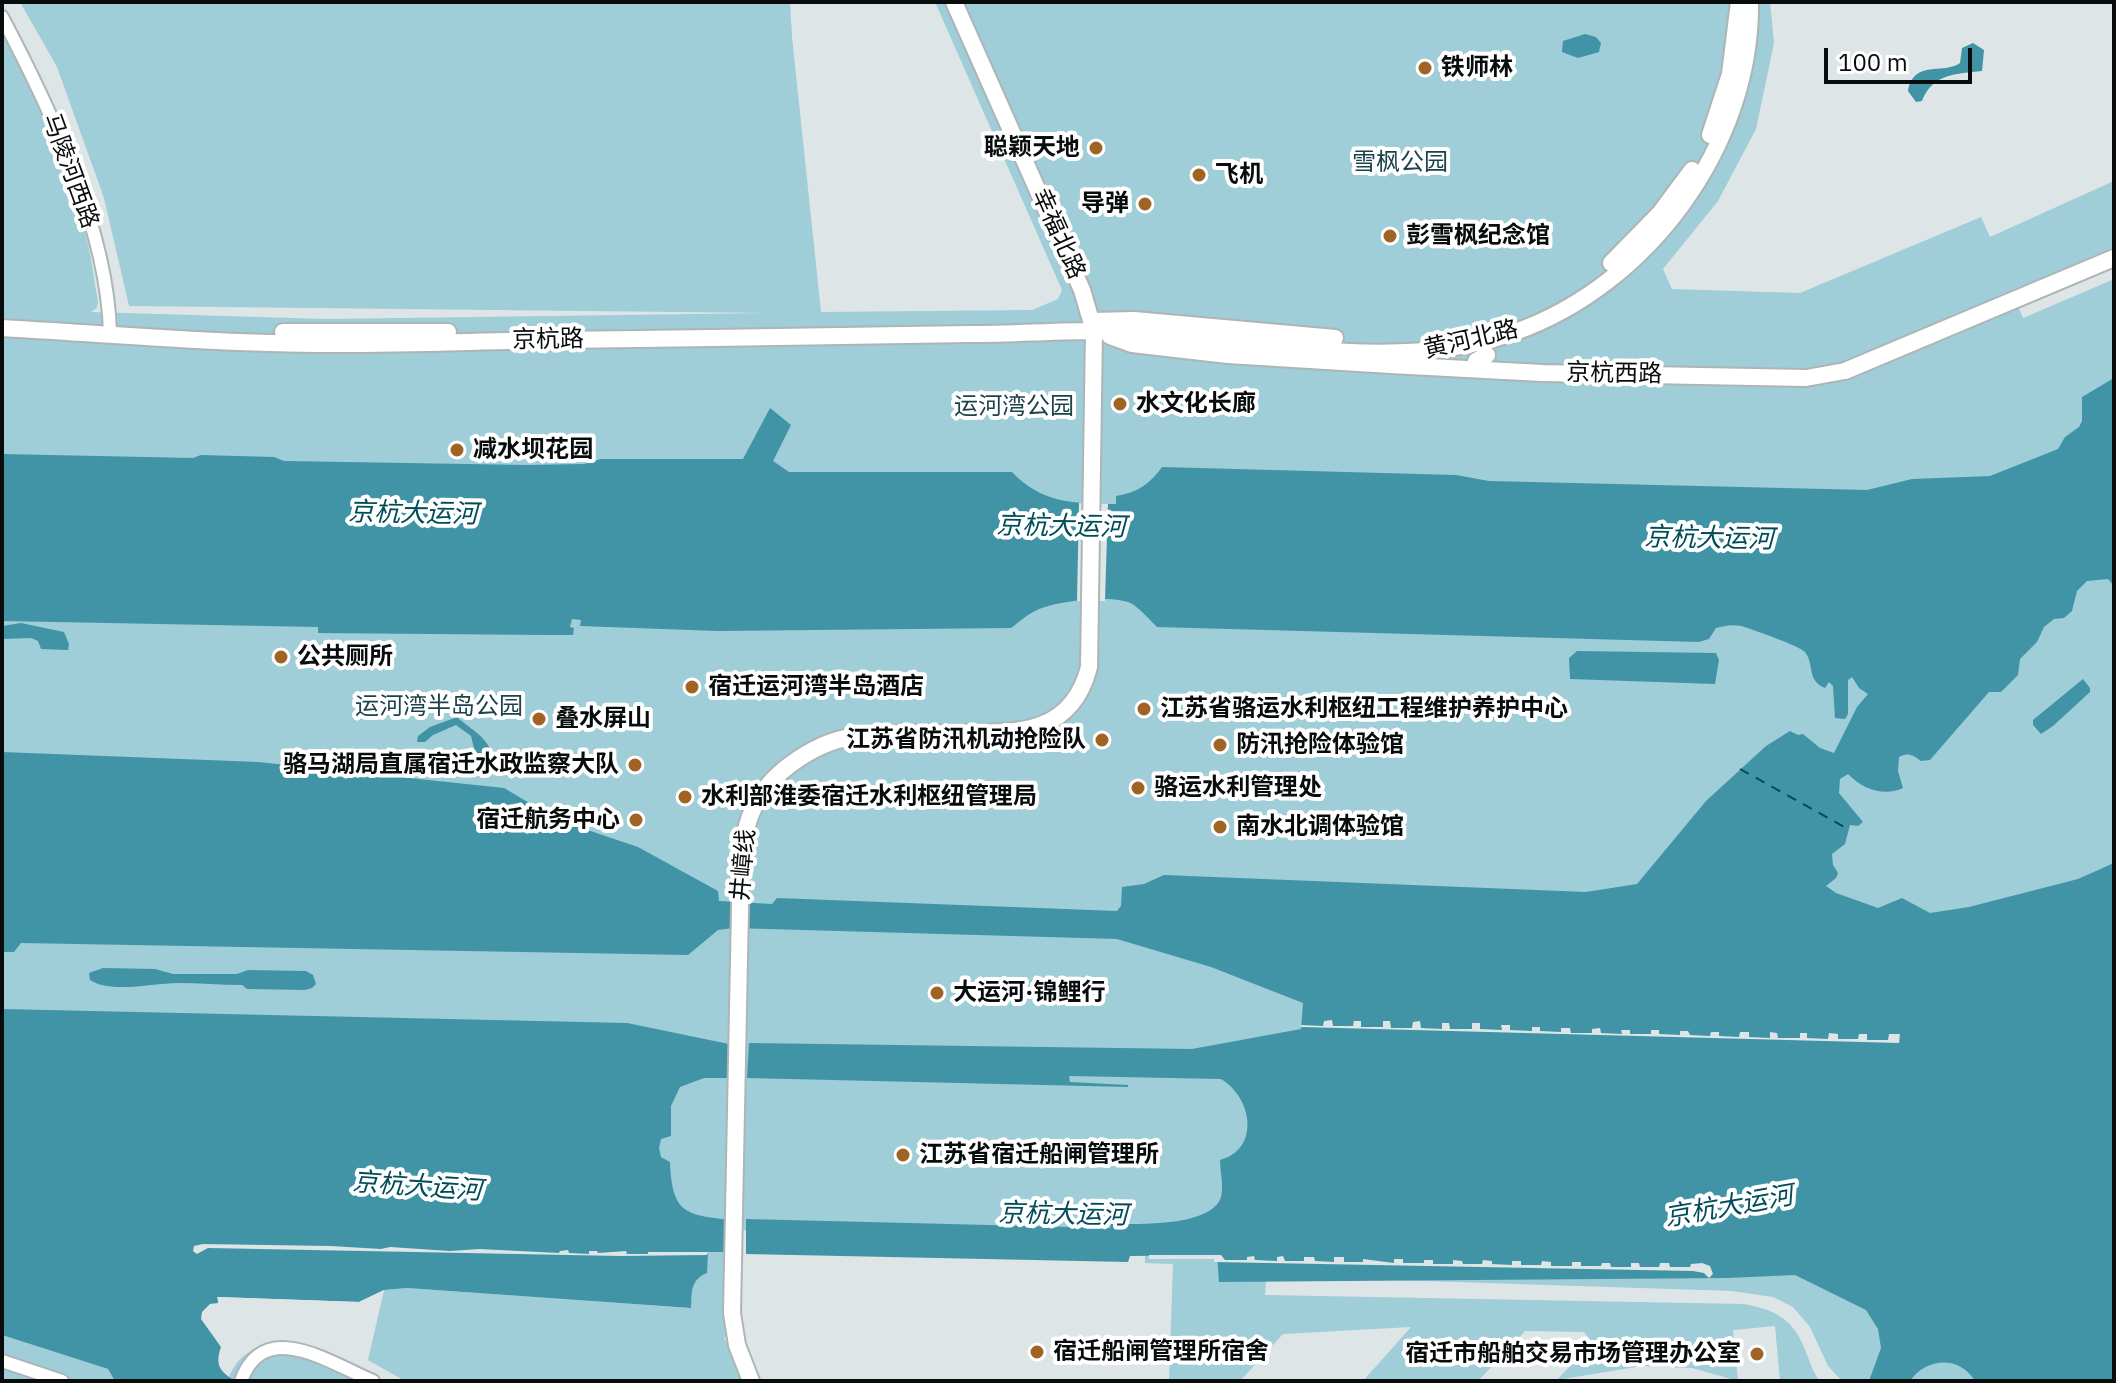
<!DOCTYPE html>
<html>
<head>
<meta charset="utf-8">
<style>
	body { margin:0 }
	#map { position:relative; width:2116px; height:1383px; overflow:hidden; background:#dde5e7; font-family:"IBM Plex Sans",sans-serif }
	canvas { display:block }
	.frame { position:absolute; inset:0; border:4px solid #090c0d; pointer-events:none }
	.scale { position:absolute; left:1824px; top:48px; width:148px; height:36px; box-sizing:border-box; border:4px solid #090c0d; border-top:0; padding-left:10px; font-size:24px; line-height:28px; white-space:nowrap; color:#090c0d; -webkit-text-stroke:6px #fff; paint-order:stroke }
</style>
</head>
<body>
<div id="map">
<canvas width="2116" height="1383"></canvas>
<div class="frame"></div>
<div class="scale">100 m</div>
</div>
<script>
const ctx = document.querySelector('canvas').getContext('2d');
ctx.lineJoin = 'round';
function paint(path, color) { ctx.fillStyle = color; ctx.fill(path, 'evenodd'); }
function trace(path, color, width, dash) { ctx.strokeStyle = color; ctx.lineWidth = width; ctx.lineCap = dash ? 'butt' : 'round'; ctx.setLineDash(dash || []); ctx.stroke(path); }
function write(font, color, halo, rows, align = 'center') {
  ctx.font = font + ' "IBM Plex Sans","Noto Sans SC",sans-serif'; ctx.lineWidth = 8; ctx.setLineDash([]); ctx.textBaseline = 'middle'; ctx.strokeStyle = halo; ctx.fillStyle = color; for (const [text, x, y, turn = 0] of rows) {
    ctx.save(); ctx.translate(x, y); ctx.rotate((+turn || 0) * Math.PI / 180); ctx.textAlign = isNaN(turn) ? turn : align; if (halo) ctx.strokeText(text, 0, 0); ctx.fillText(text, 0, 0); ctx.restore();
  }
}
const green = new Path2D(`
	M 20,2 L 790,2 L 792,37 L 821,312 L 1032,310 L 1058,299 L 1062,290 L 935,2 L 1770,2 L 1774,43 L 1756,129 L 1718,201 L 1663,269 L 1672,289 L 1800,293 L 1981,217 L 1990,237 L 2114,181 L 2114,251 L 2013,294 L 2023,318 L 2114,279 L 2114,1381 L 1842,1381 L 1828,1366 L 1810,1327 L 1793,1307 L 1773,1297 L 1732,1291 L 1394,1280 L 1266,1281 L 1265,1295 L 1744,1304 C 1777,1310 1794,1320 1806,1352 C 1810,1362 1813,1373 1820,1381 L 1780,1381 L 1775,1326 L 1733,1330 L 1738,1381 L 1692,1368 L 1642,1366 L 1557,1380 L 1592,1342 L 1584,1332 L 1525,1331 L 1478,1381 L 1363,1381 L 1411,1327 L 1283,1334 L 1240,1381 L 1169,1381 L 1173,1264 L 1145,1263 L 1145,1240 L 2,1212 L 2,34 C 36,99 69,169 87,240 C 92,260 94,281 98,301 L 97,308 L 91,312 L 326,319 L 770,313 L 129,306 L 104,198 L 57,67 Z
	M 708,1252 L 729,1252 L 728,1336 L 724,1337 L 745,1381 L 405,1381 L 368,1360 L 384,1290 L 407,1288 L 690,1308 L 693,1284 L 699,1276 Z
	M 2,1335 L 108,1369 L 159,1381 L 2,1381 Z
	M 286,1342 L 385,1381 L 228,1381 C 237,1352 258,1345 286,1342 Z`);
const water = new Path2D(`
	M 1585,34 L 1596,37 L 1601,43 L 1599,52 L 1578,58 L 1562,52 L 1563,41 Z
	M 1973,43 L 1984,50 L 1982,71 C 1956,74 1933,73 1922,101 L 1916,102 L 1908,91 C 1914,59 1943,75 1960,63 L 1962,48 Z
	M 2114,378 L 2114,586 L 2108,579 L 2087,581 L 2077,591 L 2072,611 L 2064,618 L 2054,619 L 2044,627 L 2037,642 L 2020,659 L 2018,675 L 2001,692 L 1989,692 L 1930,760 L 1921,761 C 1913,755 1908,752 1899,757 L 1898,771 L 1903,788 C 1884,797 1862,789 1848,774 L 1840,779 L 1839,793 L 1863,822 L 1858,826 L 1850,825 L 1845,844 L 1832,854 L 1833,865 L 1838,873 L 1836,878 L 1826,886 L 1836,893 L 1878,908 L 1902,898 L 1930,913 L 1969,907 L 2078,879 L 2114,863 L 2114,1381 L 1975,1381 C 1959,1355 1926,1358 1910,1381 L 1869,1381 L 1881,1348 L 1878,1329 L 1866,1310 L 1795,1275 L 1728,1278 L 1219,1282 L 1217,1255 L 1130,1256 L 1128,1262 L 746,1254 L 746,1219 L 1110,1228 L 1111,1224 C 1137,1224 1212,1227 1221,1197 C 1224,1186 1220,1171 1220,1160 C 1261,1149 1252,1097 1221,1079 L 1069,1076 L 1070,1082 L 1128,1085 L 1128,1087 L 747,1078 L 749,1043 L 1192,1049 L 1301,1029 L 1303,1003 L 1211,967 L 1117,939 L 733,928 L 718,930 L 688,955 L 21,943 L 14,952 L 2,952 L 2,752 L 258,762 L 504,788 L 558,820 L 638,847 L 718,891 L 719,901 L 772,904 L 777,898 L 1117,911 L 1121,906 L 1122,887 L 1144,884 L 1164,875 L 1586,892 L 1637,884 L 1706,801 L 1766,746 L 1790,731 L 1798,735 L 1803,734 L 1820,748 L 1834,753 L 1857,707 L 1868,694 L 1859,688 L 1852,677 L 1848,680 L 1848,714 L 1845,719 L 1835,718 L 1833,686 L 1829,682 L 1825,688 C 1806,680 1815,665 1805,652 C 1802,647 1749,628 1741,626 C 1732,624 1724,626 1716,628 L 1709,639 L 1699,642 L 1157,627 C 1150,620 1142,611 1134,605 C 1118,593 1054,601 1037,610 C 1028,614 1019,622 1011,628 L 718,631 L 580,626 L 581,620 L 572,619 L 570,627 L 574,628 L 573,635 L 547,635 L 318,633 L 318,627 L 2,621 L 2,454 L 193,458 L 201,455 L 274,457 L 284,461 L 527,465 L 584,464 L 601,459 L 743,459 L 770,408 L 791,425 L 773,461 L 789,472 L 1012,472 C 1041,503 1075,504 1116,504 L 1116,496 C 1137,493 1150,484 1162,467 L 1456,475 L 1489,481 L 1867,490 L 1912,479 L 1990,476 L 2058,449 L 2065,437 L 2079,427 L 2082,421 L 2082,397 Z
	M 21,623 L 64,632 L 69,644 L 68,650 L 41,649 L 38,641 L 31,638 L 2,639 L 2,626 Z
	M 1577,651 L 1716,653 L 1719,660 L 1715,684 L 1570,679 L 1569,658 Z
	M 2083,679 L 2090,688 L 2090,692 L 2053,726 L 2041,734 L 2033,725 L 2033,720 Z
	M 457,717 C 470,729 485,735 492,753 L 489,756 L 476,756 L 471,736 L 456,725 L 433,735 L 425,742 L 417,742 L 418,736 L 430,727 Z
	M 103,968 L 155,969 L 173,974 L 237,974 L 248,970 L 306,971 L 313,975 L 316,984 L 312,988 L 305,990 L 247,989 L 242,985 C 221,985 199,983 178,983 C 153,983 112,994 90,980 L 89,973 Z
	M 2,1009 L 627,1023 L 729,1044 L 728,1078 L 704,1078 L 680,1087 L 671,1106 L 671,1136 L 661,1139 L 659,1148 L 661,1157 L 670,1162 C 672,1212 684,1215 730,1220 L 729,1252 L 708,1252 L 707,1273 C 690,1280 692,1292 691,1308 L 407,1288 L 384,1290 L 359,1302 L 218,1297 L 218,1303 L 210,1304 L 202,1312 L 201,1319 L 221,1347 C 215,1364 219,1372 236,1381 L 115,1381 L 108,1369 L 2,1335 Z`);
const pier = new Path2D(`
	M 1079,503 L 1108,504 L 1105,601 L 1077,601 Z
	M 1332,1020 L 1333,1026 L 1353,1026 L 1354,1021 L 1361,1021 L 1361,1027 L 1383,1027 L 1383,1021 L 1390,1021 L 1391,1028 L 1412,1028 L 1413,1022 L 1420,1021 L 1421,1028 L 1442,1029 L 1442,1023 L 1449,1023 L 1450,1029 L 1472,1029 L 1472,1023 L 1480,1023 L 1480,1029 L 1502,1030 L 1501,1025 L 1510,1025 L 1510,1030 L 1532,1031 L 1532,1027 L 1540,1027 L 1540,1031 L 1561,1032 L 1561,1028 L 1570,1028 L 1571,1033 L 1592,1033 L 1592,1029 L 1600,1028 L 1601,1033 L 1622,1034 L 1621,1030 L 1630,1030 L 1630,1034 L 1651,1034 L 1651,1030 L 1659,1030 L 1659,1034 L 1680,1035 L 1680,1031 L 1688,1031 L 1690,1035 L 1710,1036 L 1711,1032 L 1719,1032 L 1719,1036 L 1739,1037 L 1740,1032 L 1749,1032 L 1749,1037 L 1770,1038 L 1770,1032 L 1777,1033 L 1778,1038 L 1800,1038 L 1800,1033 L 1807,1033 L 1807,1038 L 1828,1039 L 1829,1033 L 1838,1034 L 1838,1039 L 1858,1039 L 1859,1034 L 1867,1034 L 1867,1040 L 1888,1040 L 1889,1034 L 1900,1034 L 1899,1043 L 1301,1027 L 1301,1025 L 1323,1026 L 1324,1021 Z
	M 203,1244 L 331,1246 L 381,1249 L 390,1247 L 450,1251 L 479,1249 L 559,1253 L 560,1251 L 568,1250 L 569,1253 L 589,1254 L 589,1251 L 597,1251 L 598,1253 L 626,1251 L 627,1254 L 648,1254 L 648,1252 L 708,1252 L 707,1255 L 620,1256 L 208,1248 L 197,1254 L 193,1251 L 194,1246 Z
	M 1149,1255 L 1221,1255 L 1225,1260 L 1247,1260 L 1247,1257 L 1254,1256 L 1255,1260 L 1277,1261 L 1277,1257 L 1283,1256 L 1285,1261 L 1304,1261 L 1304,1257 L 1314,1257 L 1315,1261 L 1334,1262 L 1334,1257 L 1344,1257 L 1344,1262 L 1363,1262 L 1363,1259 L 1394,1263 L 1394,1259 L 1403,1259 L 1403,1263 L 1424,1263 L 1424,1260 L 1433,1260 L 1433,1264 L 1453,1264 L 1453,1260 L 1462,1261 L 1463,1264 L 1482,1264 L 1483,1260 L 1492,1261 L 1492,1264 L 1512,1265 L 1512,1261 L 1521,1261 L 1521,1265 L 1541,1265 L 1542,1261 L 1551,1262 L 1551,1266 L 1572,1266 L 1572,1262 L 1581,1262 L 1581,1266 L 1601,1266 L 1602,1263 L 1610,1263 L 1611,1267 L 1631,1267 L 1631,1263 L 1639,1263 L 1640,1267 L 1659,1267 L 1660,1263 L 1669,1263 L 1670,1267 L 1690,1267 L 1691,1264 L 1702,1263 L 1710,1266 L 1713,1274 L 1709,1278 L 1704,1273 L 1693,1271 L 1214,1262 L 1214,1259 L 1149,1259 Z
	M 384,1290 L 383,1295 L 360,1306 L 221,1301 L 219,1306 L 217,1297 L 359,1302 Z`);
const ferry = new Path2D(`
	M 1740,769 L 1848,829`);
const street = new Path2D(`
	M 2,17 C 50,108 108,230 110,334
	M 2,1361 L 62,1381
	M 241,1381 C 264,1317 330,1363 373,1381`);
const secondary = new Path2D(`
	M 1710,135 L 1730,74 L 1739,2
	M 1611,263 L 1660,213 L 1692,170
	M 1091,321 L 1134,320 L 1335,338
	M 2,328 C 106,334 210,343 315,344 C 396,345 478,341 559,340 C 696,338 833,337 970,334 C 1013,334 1055,331 1097,331 C 1233,331 1384,379 1515,332 C 1648,285 1752,145 1750,2
	M 283,332 L 448,332
	M 1110,336 L 1132,344 L 1228,355 L 1391,365 L 1542,373 L 1806,378 L 1845,371 L 2114,258
	M 1481,369 L 1476,361 L 1487,355
	M 751,1381 L 737,1345 L 732,1313 L 741,858 C 745,818 757,789 791,764 C 809,751 829,740 852,737 C 888,732 925,734 962,733 C 1019,733 1072,734 1089,667 L 1094,331 L 1082,290 L 954,2`);
const markers = [
	[1425,68,8,"#9f6424"],
	[1096,148,8,"#9f6424"],
	[1199,175,8,"#9f6424"],
	[1145,204,8,"#9f6424"],
	[1390,236,8,"#9f6424"],
	[1120,404,8,"#9f6424"],
	[457,450,8,"#9f6424"],
	[281,657,8,"#9f6424"],
	[692,687,8,"#9f6424"],
	[1144,709,8,"#9f6424"],
	[539,719,8,"#9f6424"],
	[1102,740,8,"#9f6424"],
	[1220,745,8,"#9f6424"],
	[635,765,8,"#9f6424"],
	[1138,788,8,"#9f6424"],
	[685,797,8,"#9f6424"],
	[636,820,8,"#9f6424"],
	[1220,827,8,"#9f6424"],
	[937,993,8,"#9f6424"],
	[903,1155,8,"#9f6424"],
	[1037,1352,8,"#9f6424"],
	[1757,1354,8,"#9f6424"]
];
const poiNames = [
	["铁师林",1441,68],
	["聪颖天地",1080,148,"right"],
	["飞机",1215,175],
	["导弹",1129,204,"right"],
	["彭雪枫纪念馆",1406,236],
	["水文化长廊",1136,404],
	["减水坝花园",473,450],
	["公共厕所",297,657],
	["宿迁运河湾半岛酒店",708,687],
	["江苏省骆运水利枢纽工程维护养护中心",1160,709],
	["叠水屏山",555,719],
	["江苏省防汛机动抢险队",1086,740,"right"],
	["防汛抢险体验馆",1236,745],
	["骆马湖局直属宿迁水政监察大队",619,765,"right"],
	["骆运水利管理处",1154,788],
	["水利部淮委宿迁水利枢纽管理局",701,797],
	["宿迁航务中心",620,820,"right"],
	["南水北调体验馆",1236,827],
	["大运河·锦鲤行",953,993],
	["江苏省宿迁船闸管理所",919,1155],
	["宿迁船闸管理所宿舍",1053,1352],
	["宿迁市船舶交易市场管理办公室",1741,1354,"right"]
];
const parkNames = [
	["雪枫公园",1400,163],
	["运河湾公园",1014,407],
	["运河湾半岛公园",439,707]
];
const streetNames = [
	["马陵河西路",70,171,70],
	["幸福北路",1058,234,66],
	["京杭路",548,340,-1],
	["黄河北路",1471,340,-13],
	["京杭西路",1614,374,1],
	["井嶂线",744,865,-85]
];
const waterNames = [
	["京杭大运河",413,514,1],
	["京杭大运河",1061,527,1],
	["京杭大运河",1709,539,1],
	["京杭大运河",417,1187,4],
	["京杭大运河",1729,1207,-10],
	["京杭大运河",1063,1215,1]
];
paint(green, '#9fcdd8');
paint(water, '#4194a5');
paint(pier, '#dde5e7');
trace(ferry, '#004c58', 2, [10, 8]);
trace(street, '#adb5b7', 16);
trace(secondary, '#adb5b7', 20);
trace(street, '#fff', 12);
trace(secondary, '#fff', 16);
for (const [x, y, r, color] of markers) { const dot = new Path2D(); dot.arc(x, y, r, 0, 2 * Math.PI); ctx.fillStyle = color; ctx.fill(dot); trace(dot, '#fff', 3); }
write('bold 24px', '#090c0d', '#fff', poiNames, 'left');
write('24px', '#1c424a', '#fff', parkNames);
write('24px', '#090c0d', '#fff', streetNames);
write('italic 26px', '#004c58', '#fff', waterNames);
</script>
</body>
</html>
